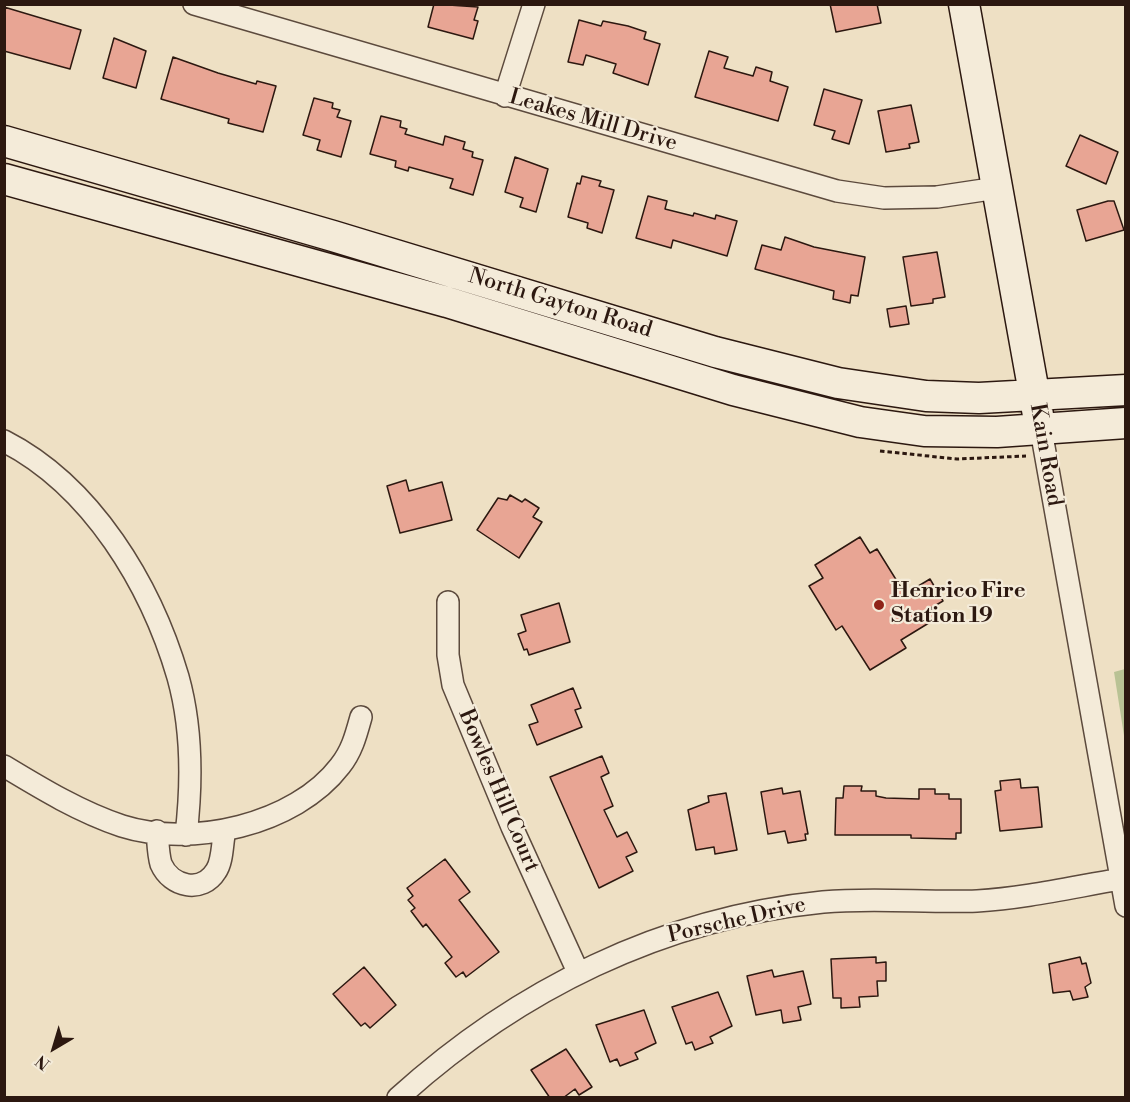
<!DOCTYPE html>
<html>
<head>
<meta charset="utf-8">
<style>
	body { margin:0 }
	#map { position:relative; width:1130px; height:1102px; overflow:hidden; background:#eee0c4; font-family:"Libre Bodoni",serif }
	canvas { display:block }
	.frame { position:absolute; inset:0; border:6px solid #2c1810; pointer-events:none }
	.north { position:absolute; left:24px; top:1018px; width:60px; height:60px; -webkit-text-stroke:4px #f4ebd9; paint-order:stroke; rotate:218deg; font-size:16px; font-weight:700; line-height:24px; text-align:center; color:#2c1810 }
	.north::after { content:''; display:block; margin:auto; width:21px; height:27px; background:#2c1810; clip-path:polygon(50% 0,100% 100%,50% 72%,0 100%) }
</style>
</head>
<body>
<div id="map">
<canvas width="1130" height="1102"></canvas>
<div class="frame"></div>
<div class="north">N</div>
</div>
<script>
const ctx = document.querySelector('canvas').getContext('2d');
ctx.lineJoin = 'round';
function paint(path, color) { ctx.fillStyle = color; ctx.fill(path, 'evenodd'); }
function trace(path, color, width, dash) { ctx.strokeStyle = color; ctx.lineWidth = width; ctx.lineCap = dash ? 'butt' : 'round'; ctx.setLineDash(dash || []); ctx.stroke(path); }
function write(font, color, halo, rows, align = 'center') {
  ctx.font = font + ' "Libre Bodoni",serif'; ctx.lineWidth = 4.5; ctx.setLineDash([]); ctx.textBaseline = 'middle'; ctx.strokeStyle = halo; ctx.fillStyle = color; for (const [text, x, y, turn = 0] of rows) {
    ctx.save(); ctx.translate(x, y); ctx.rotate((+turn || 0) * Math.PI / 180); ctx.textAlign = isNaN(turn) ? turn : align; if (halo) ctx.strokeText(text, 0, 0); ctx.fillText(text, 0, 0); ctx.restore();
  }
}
const green = new Path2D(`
	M 1125,669 L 1126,669 L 1125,742 L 1114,672 Z`);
const building = new Path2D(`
	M 434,4 L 478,7 L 474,20 L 478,21 L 473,39 L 428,27 Z
	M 830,4 L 877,4 L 881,23 L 836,32 Z
	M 4,7 L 81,30 L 70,69 L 4,51 Z
	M 579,20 L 601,26 L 603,21 L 628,26 L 646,32 L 644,39 L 660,44 L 648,85 L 613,73 L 616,64 L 586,55 L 583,65 L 568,62 Z
	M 114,38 L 146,51 L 136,88 L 103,78 Z
	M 709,51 L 728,57 L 724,68 L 753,76 L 756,67 L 772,72 L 770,81 L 788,87 L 778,121 L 695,97 Z
	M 173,57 L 218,73 L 256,84 L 257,81 L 276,86 L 263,132 L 228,123 L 229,119 L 161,99 Z
	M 824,89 L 862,100 L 849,144 L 832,139 L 835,131 L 814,125 Z
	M 314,98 L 333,103 L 332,108 L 340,110 L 337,117 L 351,121 L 341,157 L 317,150 L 320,140 L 303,135 Z
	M 911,105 L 919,142 L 909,144 L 910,148 L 886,152 L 878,111 Z
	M 381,116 L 401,121 L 400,127 L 407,129 L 405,134 L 443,145 L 445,136 L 465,142 L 463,149 L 473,152 L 472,157 L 483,160 L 473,195 L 450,188 L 453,179 L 409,167 L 408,171 L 395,167 L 396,161 L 370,154 Z
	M 1080,135 L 1118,152 L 1106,184 L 1066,166 Z
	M 515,157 L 548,169 L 536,212 L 520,207 L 523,198 L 505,192 Z
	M 582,176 L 601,181 L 599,186 L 614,190 L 602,233 L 587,228 L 588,223 L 568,217 L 577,183 L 580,184 Z
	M 648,196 L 667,201 L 665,209 L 693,216 L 694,213 L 715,219 L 716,215 L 737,221 L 727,256 L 673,240 L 671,248 L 636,238 Z
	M 1108,201 L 1114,201 L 1124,230 L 1086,241 L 1077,210 Z
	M 785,237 L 814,247 L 865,257 L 858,296 L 851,295 L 850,303 L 833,299 L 834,291 L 755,269 L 762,245 L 781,250 Z
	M 937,252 L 945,297 L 933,299 L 933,303 L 911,306 L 903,257 Z
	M 906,306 L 909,324 L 890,327 L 887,309 Z
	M 406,480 L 409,491 L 442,482 L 452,520 L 400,533 L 387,486 Z
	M 510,495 L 522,502 L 525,499 L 539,508 L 533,517 L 542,522 L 519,558 L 477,530 L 498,498 L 507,500 Z
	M 860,537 L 870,553 L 877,549 L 905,594 L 930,579 L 943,601 L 931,608 L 937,618 L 901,640 L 906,648 L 870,670 L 842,626 L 836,630 L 809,586 L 823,578 L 815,565 Z
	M 559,603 L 570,642 L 529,655 L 527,649 L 524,650 L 518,634 L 526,631 L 521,615 Z
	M 573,688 L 581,708 L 575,710 L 582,727 L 537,745 L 529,725 L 538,722 L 531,705 Z
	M 602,756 L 609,773 L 601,777 L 613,806 L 604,810 L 617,837 L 627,832 L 637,852 L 626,857 L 633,871 L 599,888 L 550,777 Z
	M 1020,779 L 1021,788 L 1038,787 L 1042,827 L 1000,831 L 995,791 L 1001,790 L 1000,781 Z
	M 844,786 L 862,786 L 861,791 L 876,791 L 876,796 L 886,798 L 919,799 L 919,789 L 935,789 L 935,794 L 949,794 L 949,799 L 961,799 L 961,833 L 956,833 L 956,839 L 911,838 L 911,835 L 835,835 L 836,798 L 843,798 Z
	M 782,788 L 783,794 L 800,791 L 808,834 L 805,834 L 806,840 L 788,843 L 785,831 L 768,834 L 761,792 Z
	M 726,793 L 737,850 L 715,854 L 714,847 L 696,850 L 688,810 L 709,802 L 708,796 Z
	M 445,859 L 470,892 L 459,900 L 499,952 L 466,977 L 463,972 L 456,977 L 445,963 L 452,957 L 426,924 L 423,927 L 411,911 L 415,908 L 408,900 L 413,896 L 407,888 Z
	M 876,957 L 876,963 L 886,962 L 886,981 L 877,981 L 878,996 L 859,997 L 860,1007 L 841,1008 L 841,998 L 833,998 L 831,959 Z
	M 1080,957 L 1082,964 L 1086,963 L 1091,983 L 1085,987 L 1088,997 L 1073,1000 L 1070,991 L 1053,993 L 1049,964 Z
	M 364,967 L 396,1005 L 370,1028 L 365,1023 L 361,1026 L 333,994 Z
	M 772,970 L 774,977 L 803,971 L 811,1004 L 798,1007 L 801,1020 L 783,1023 L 781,1010 L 756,1015 L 747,976 Z
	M 718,992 L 732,1026 L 710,1037 L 713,1043 L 695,1050 L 692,1042 L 686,1044 L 672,1007 Z
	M 644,1010 L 656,1043 L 635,1053 L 638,1059 L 620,1066 L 617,1059 L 610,1062 L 596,1025 Z
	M 566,1049 L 592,1087 L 579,1095 L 575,1089 L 563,1098 L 550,1098 L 531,1070 Z`);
const path = new Path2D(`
	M 880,451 L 957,459 L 1026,456`);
const street = new Path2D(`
	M 194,4 L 837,191 L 884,198 L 937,197 L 997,188
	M 505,96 L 534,4
	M 1041,430 L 1126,906
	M 4,441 C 92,486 151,585 178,677 C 192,727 192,784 186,835
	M 448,602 L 448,655 L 453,685 L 512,827 L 578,972
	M 4,766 C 42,789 80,812 122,826 C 191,848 295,825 340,766 C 352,751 356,735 361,717
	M 157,831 C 158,841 158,854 161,864 C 171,887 202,894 216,871 C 223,861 222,842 225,830
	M 398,1098 C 517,990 662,918 823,902 C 875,897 926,903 977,901 C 1026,898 1073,887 1121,879`);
const secondary = new Path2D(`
	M 964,4 L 1038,415
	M 4,141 L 333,236 L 715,352 L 838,383 L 926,396 L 979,398 L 1126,390
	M 4,179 L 447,302 L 733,390 L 860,422 L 924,431 L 997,432 L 1126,423`);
const markers = [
	[879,605,6,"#8f2418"]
];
const streetNames = [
	["Leakes Mill Drive",593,121,16],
	["North Gayton Road",560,304,17],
	["Kain Road",1045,455,80],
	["Bowles Hill Court",498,791,67],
	["Porsche Drive",737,921,-13]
];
const poiNames = [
	["Henrico Fire",891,592],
	["Station 19",891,617]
];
paint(green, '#b9c294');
paint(building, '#e8a594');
trace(building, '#2c1810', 1.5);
trace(street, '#5c4a3d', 24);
trace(secondary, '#2c1810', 33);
trace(path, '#2c1810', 3, [4.5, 3]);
trace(street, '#f4ebd9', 21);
trace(secondary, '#f4ebd9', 30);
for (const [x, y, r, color] of markers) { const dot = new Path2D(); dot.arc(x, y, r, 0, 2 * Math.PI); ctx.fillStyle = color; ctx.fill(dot); trace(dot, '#f4ebd9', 2); }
write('22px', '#2c1810', '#f4ebd9', streetNames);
write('bold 22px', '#2c1810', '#f4ebd9', poiNames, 'left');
</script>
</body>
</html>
